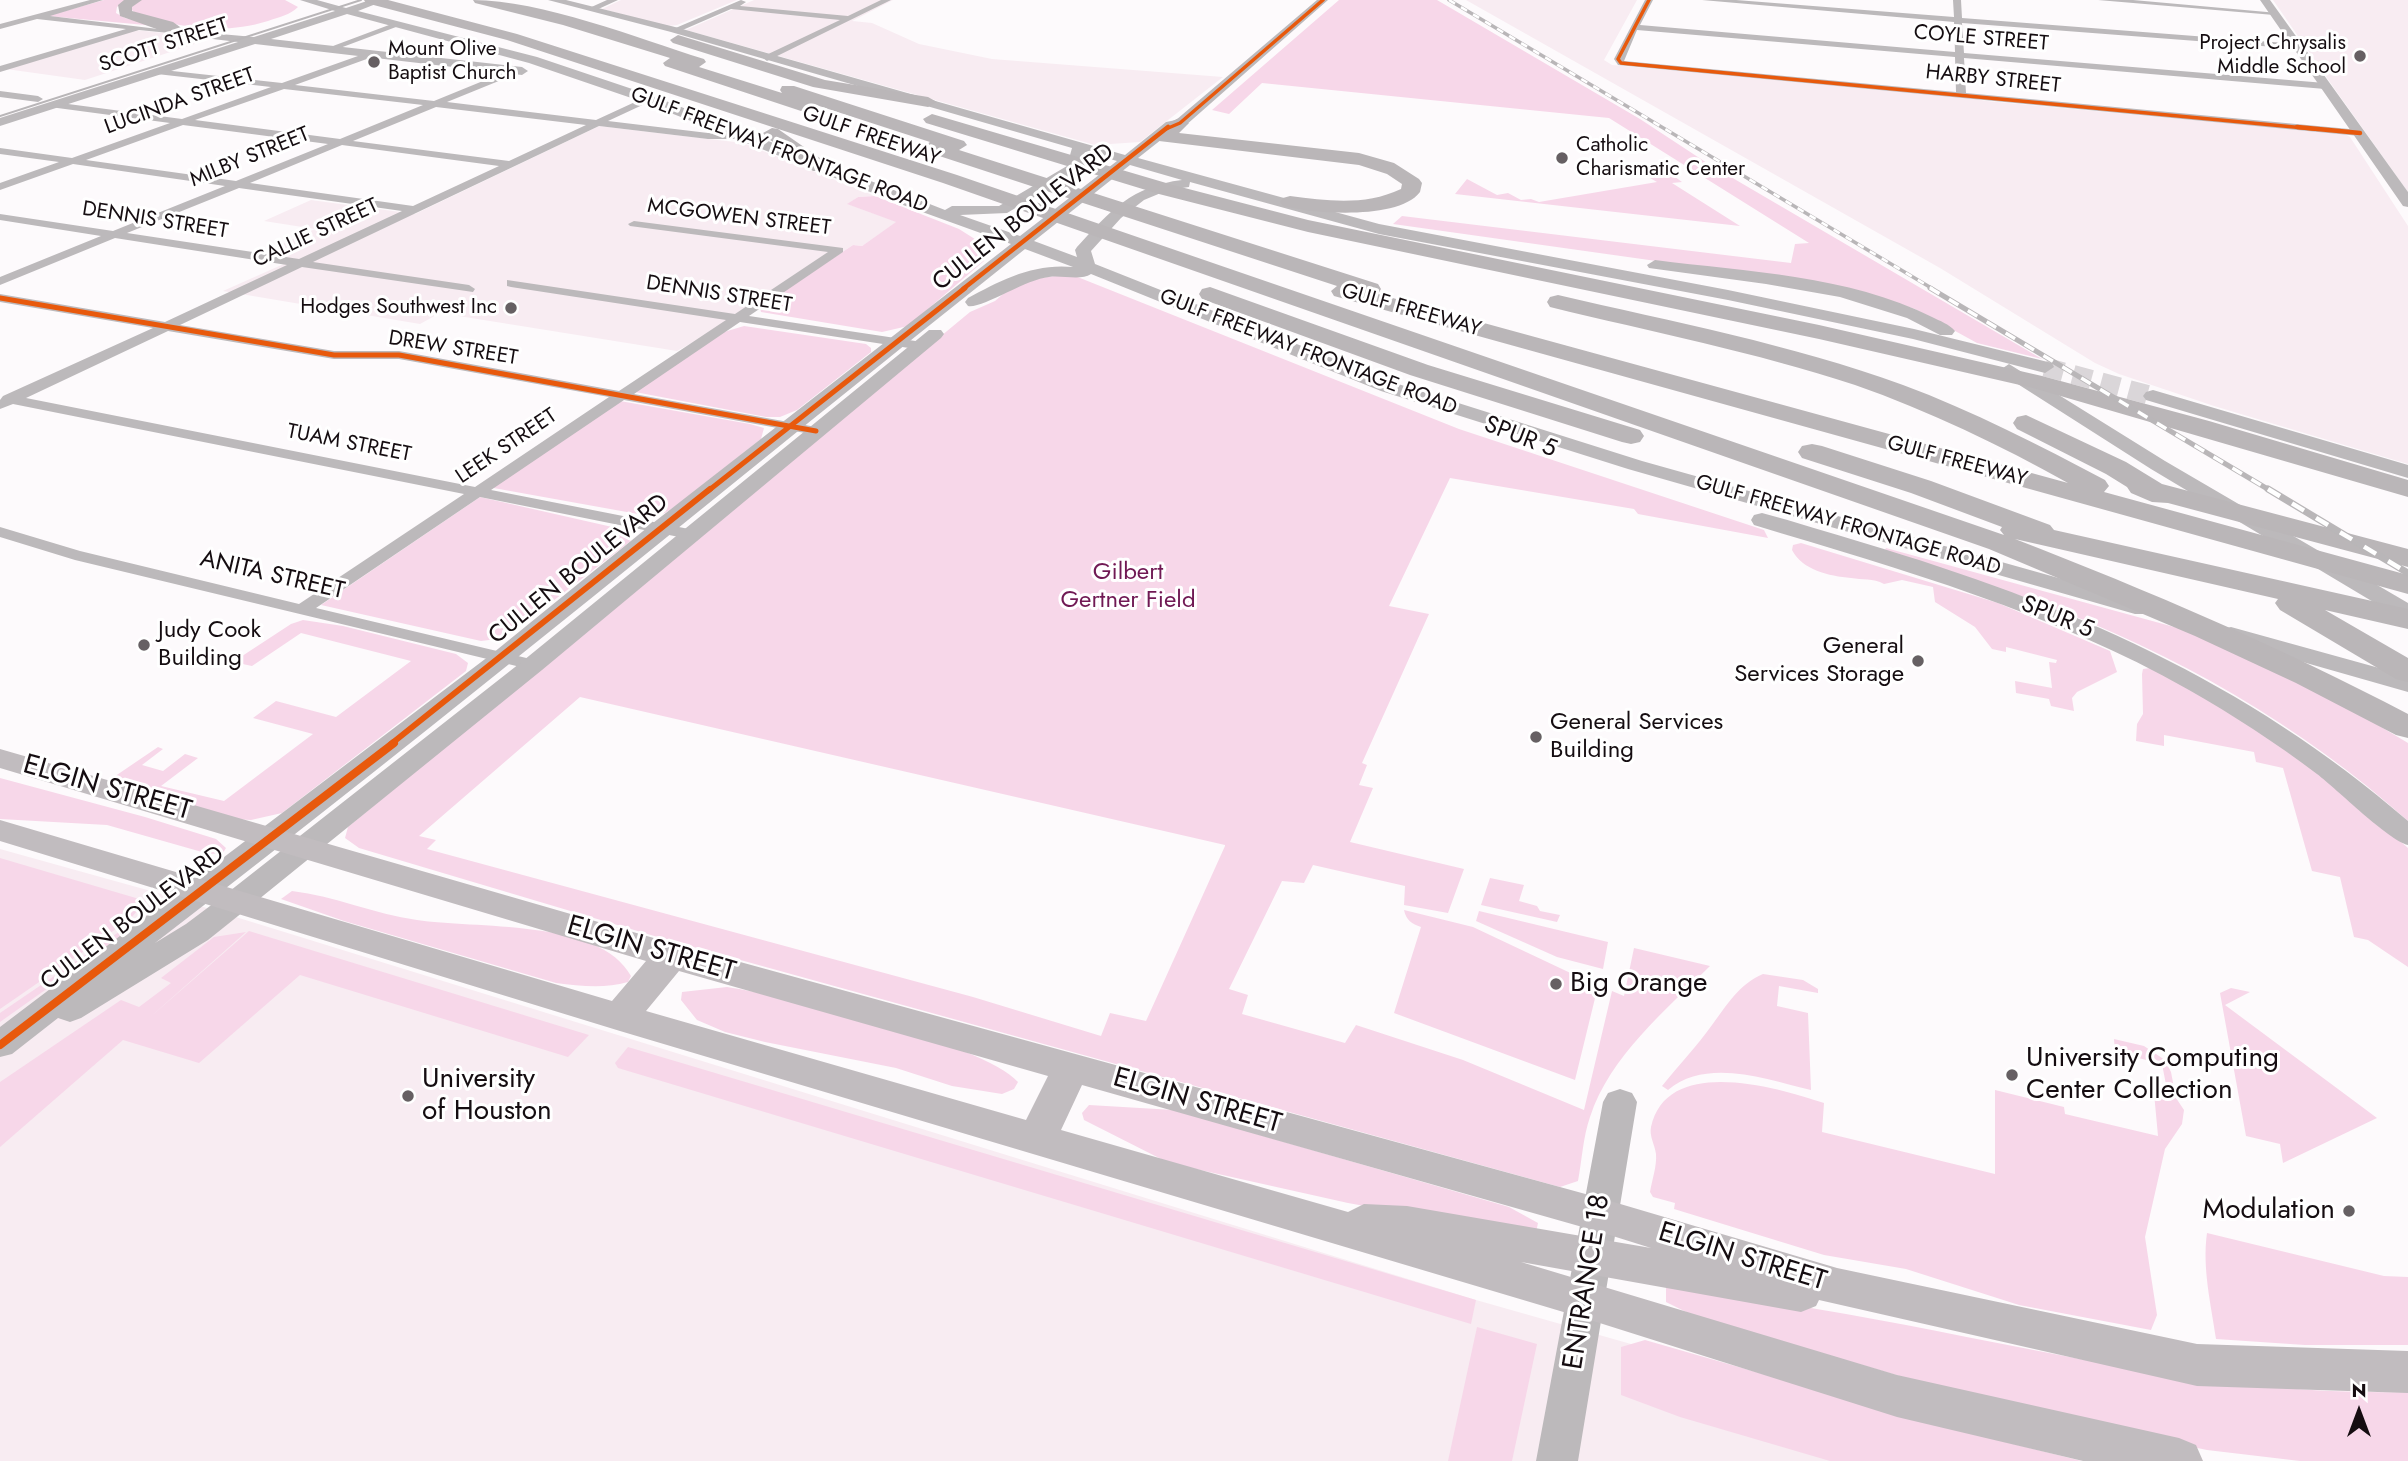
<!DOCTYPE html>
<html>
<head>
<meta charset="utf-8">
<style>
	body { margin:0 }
	#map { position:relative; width:2408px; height:1461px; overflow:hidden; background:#fdfafc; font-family:Jost,sans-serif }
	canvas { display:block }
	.north { position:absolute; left:2324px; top:1377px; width:70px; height:70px; -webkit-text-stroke:5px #fff; paint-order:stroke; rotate:0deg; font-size:19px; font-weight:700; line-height:28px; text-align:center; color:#150d11 }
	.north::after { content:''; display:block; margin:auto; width:24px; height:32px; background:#150d11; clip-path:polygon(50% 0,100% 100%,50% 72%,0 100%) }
</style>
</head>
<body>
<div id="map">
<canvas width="2408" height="1461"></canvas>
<div class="north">N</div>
</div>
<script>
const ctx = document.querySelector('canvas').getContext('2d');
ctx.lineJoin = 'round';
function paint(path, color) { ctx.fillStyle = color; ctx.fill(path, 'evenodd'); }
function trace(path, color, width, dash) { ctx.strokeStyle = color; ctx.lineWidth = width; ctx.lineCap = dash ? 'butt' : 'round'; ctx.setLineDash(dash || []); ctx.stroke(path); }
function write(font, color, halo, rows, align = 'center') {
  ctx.font = font + ' Jost,sans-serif'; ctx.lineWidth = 6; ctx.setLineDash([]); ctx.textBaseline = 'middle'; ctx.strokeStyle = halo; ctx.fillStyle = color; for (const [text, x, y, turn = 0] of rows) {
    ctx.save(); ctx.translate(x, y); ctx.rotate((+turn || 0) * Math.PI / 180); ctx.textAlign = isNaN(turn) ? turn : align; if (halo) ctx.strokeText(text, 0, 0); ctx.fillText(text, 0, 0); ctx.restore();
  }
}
const built = new Path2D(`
	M 621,0 L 737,0 L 677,25 L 667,26 L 602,9 Z
	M 754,0 L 893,0 L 852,21 L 872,23 L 919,44 L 992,59 L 1223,77 L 1140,142 L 1095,145 L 686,30 Z
	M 1466,0 L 1637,0 L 1604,60 L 1612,65 L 1953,94 L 1986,101 L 2345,134 L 2350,137 L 2408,226 L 2408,464 L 2214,406 L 2119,374 L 2095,363 L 1940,268 Z
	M 2273,0 L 2408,0 L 2408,192 L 2334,88 Z
	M 135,30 L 213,38 L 85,80 L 6,69 Z
	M 599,126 L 743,143 L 875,196 L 858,197 L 848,204 L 897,222 L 862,246 L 853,245 L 767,302 L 677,351 L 440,313 L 420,324 L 223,291 L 295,259 L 262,253 L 315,229 L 264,221 L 311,200 L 415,214 Z
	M 0,849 L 158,893 L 1476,1300 L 2043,1461 L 0,1461 Z`);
const green = new Path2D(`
	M 104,0 L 127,0 L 117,7 L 116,13 L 125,18 L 156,26 L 47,16 Z
	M 141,0 L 285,0 L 298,7 C 290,15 279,17 268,21 C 223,35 181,28 136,14 L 130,8 Z
	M 1339,0 L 1437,0 L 1640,119 L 1707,163 L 2042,359 L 1977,343 L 1915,309 L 1872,295 L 1827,285 L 1393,224 L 1402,216 L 1791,263 L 1795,244 L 1809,243 L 1609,118 L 1262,83 L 1229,114 L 1212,110 Z
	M 1671,174 L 1682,182 L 1672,183 L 1740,226 L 1455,194 L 1467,179 L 1497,195 L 1508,193 L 1521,200 L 1531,199 L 1539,202 L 1657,182 L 1650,178 Z
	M 875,196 L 959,229 L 978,241 L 986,250 L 984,261 L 908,326 L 882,332 L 761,312 L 760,308 L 767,302 L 853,245 L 862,246 L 896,222 L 847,204 L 858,197 Z
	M 1070,274 L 1459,429 L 1764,530 L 1768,538 L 1638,514 L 1634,509 L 1450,478 L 1389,606 L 1429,614 L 1362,763 L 1367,765 L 1359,785 L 1373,788 L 1350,842 L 1464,869 L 1448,913 L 1404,905 L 1405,886 L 1313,865 L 1304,883 L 1282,881 L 1229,989 L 1248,995 L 1242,1014 L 1345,1043 L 1356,1025 L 1463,1060 L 1584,1110 L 1612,991 L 1624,996 L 1634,948 L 1710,966 C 1666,1010 1610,1056 1590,1117 C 1583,1137 1582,1160 1578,1181 L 1560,1187 L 661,938 L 359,848 L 345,838 L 348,827 L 970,312 L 995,301 L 1018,281 ZM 580,697 L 1225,845 L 1225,846 L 1146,1021 L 1110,1013 L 1101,1036 L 973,997 L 427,849 L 436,840 L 419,836 Z
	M 744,326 L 866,344 L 871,348 L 871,352 L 797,410 L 780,417 L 766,417 L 635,392 L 724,332 Z
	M 620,401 L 750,424 L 764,428 L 761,439 L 677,505 L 665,513 L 649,516 L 488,487 Z
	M 480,497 L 621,529 L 621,533 L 629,533 L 632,540 L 505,638 L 481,641 L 321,605 Z
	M 1801,543 L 1998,603 L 2110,651 L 2117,672 L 2077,692 L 2072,698 L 2074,711 L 2051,706 L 2049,699 L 2016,693 L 2015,681 L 2052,688 L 2049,662 L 2056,663 L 2057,660 L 2006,647 L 2006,652 L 1992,649 L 1975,627 L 1935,602 L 1933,587 L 1902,580 L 1884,584 C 1873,578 1862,580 1851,578 C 1829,576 1802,570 1792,550 L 1793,545 Z
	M 1886,548 L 2207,636 L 2351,709 L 2408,743 L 2408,821 C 2302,726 2174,652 2040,603 C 1989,584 1936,568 1884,552 Z
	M 303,620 L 343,626 L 456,654 L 468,663 L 466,671 L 282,813 L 251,820 L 234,819 L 105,783 L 158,747 L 163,749 L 142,765 L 163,771 L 185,754 L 198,758 L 161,786 L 224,801 L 313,734 L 253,718 L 276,701 L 336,717 L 411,661 L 301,633 L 252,666 L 233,662 L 291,624 Z
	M 2150,668 L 2156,669 L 2258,729 L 2352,799 L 2408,848 L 2408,967 L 2368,940 L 2354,937 L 2340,877 L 2312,871 L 2283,768 L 2256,762 L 2254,752 L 2164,735 L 2164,746 L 2136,741 L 2137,724 L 2143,714 L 2142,674 L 2143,669 Z
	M 0,778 L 145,817 L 216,839 L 226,848 L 223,853 L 209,854 L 107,825 L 0,819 Z
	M 0,858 L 146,901 L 129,920 L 0,1009 Z
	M 1490,878 L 1524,885 L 1519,901 L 1537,906 L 1540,911 L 1560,915 L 1557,922 L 1481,905 Z
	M 292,891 C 335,896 374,914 417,920 C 473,929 600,918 631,976 L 628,982 C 604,989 580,986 556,983 L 344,921 L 281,899 Z
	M 154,910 L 148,917 L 0,1022 L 0,1013 L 135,921 L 143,911 Z
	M 1404,910 L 1473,927 L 1598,986 L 1575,1080 L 1394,1013 L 1421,927 C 1412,924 1406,920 1404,910 Z
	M 1479,911 L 1608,942 L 1603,969 L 1557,957 L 1476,921 Z
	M 249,931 L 589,1035 L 568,1057 L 300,975 L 199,1063 L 123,1040 L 0,1147 L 0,1082 L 121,1000 L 139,1007 L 171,983 L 161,978 L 214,937 L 246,932 L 148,1019 Z
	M 1763,974 L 1803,980 L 1818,989 L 1818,993 L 1779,986 L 1777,1006 L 1808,1013 L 1811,1090 C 1767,1080 1708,1057 1668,1090 L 1662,1086 C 1679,1065 1697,1046 1712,1025 C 1727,1005 1739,984 1763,974 Z
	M 727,987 C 785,996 983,1043 1018,1082 L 1014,1089 L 1002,1094 L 952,1086 L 896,1068 L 765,1042 L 725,1032 L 697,1020 L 681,1000 L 682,992 Z
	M 2231,988 L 2250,992 L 2225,1005 L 2377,1118 L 2283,1163 L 2280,1144 L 2246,1136 L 2220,993 Z
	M 2114,1039 L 2144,1046 L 2165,1060 L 2171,1072 L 2176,1098 L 2184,1110 L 2182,1124 L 2165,1149 L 2145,1237 L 2157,1315 L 2151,1330 L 2019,1305 L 1906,1269 L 1824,1255 L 1674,1209 L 1675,1203 L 1653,1197 L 1650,1192 C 1652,1180 1657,1166 1656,1154 C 1655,1145 1649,1136 1651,1127 C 1667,1054 1779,1088 1824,1103 L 1822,1132 L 1995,1174 L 1995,1090 L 2064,1107 L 2065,1114 L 2158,1136 L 2154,1093 L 2168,1095 L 2162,1064 L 2115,1052 Z
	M 628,1047 L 1476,1300 L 1471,1324 L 618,1068 L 615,1063 Z
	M 1089,1105 L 1174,1110 L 1509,1207 L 1538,1223 L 1535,1237 L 1348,1203 L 1169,1163 L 1084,1120 L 1082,1113 Z
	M 2207,1233 L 2384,1276 L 2408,1277 L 2408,1345 L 2305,1345 L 2216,1339 C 2211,1304 2202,1268 2207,1233 Z
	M 1666,1283 C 1746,1297 1826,1310 1906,1325 C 2072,1357 2238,1396 2408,1392 L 2408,1461 L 2300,1461 L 2207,1450 L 2059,1419 L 1937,1387 L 1694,1316 L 1666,1302 Z
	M 1477,1327 L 1537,1344 L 1512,1461 L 1448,1461 Z
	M 1645,1340 L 1961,1431 L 2082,1461 L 1830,1461 L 1680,1417 L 1621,1395 L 1621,1347 Z`);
const secondaryTunnel = new Path2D(`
	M 2045,367 L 2153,396`);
const street = new Path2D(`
	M 90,0 L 103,0 L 50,16 L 183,32 L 179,34 L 139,30 L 0,72 L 0,66 L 126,29 L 37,19 L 0,29 L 0,24 Z
	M 607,0 L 618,0 L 594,11 L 587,9 Z
	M 741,0 L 746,2 L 740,6 L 848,16 L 881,0 L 891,0 L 767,61 L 763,58 L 764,56 L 840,20 L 731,9 L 678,32 L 671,30 Z
	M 1645,0 L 1653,0 L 1640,25 L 1955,52 L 1954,22 L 1702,0 L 1736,0 L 1954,17 L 1953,0 L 1961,0 L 1962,18 L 2298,44 L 2301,49 L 1962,23 L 1964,53 L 2325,83 L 2330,86 L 2325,89 L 1964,58 L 1966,93 L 2360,130 L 2365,133 L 2360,136 L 1618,65 L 1614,59 ZM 1637,30 L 1955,57 L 1956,92 L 1624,61 Z
	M 2098,0 L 2133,0 L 2278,13 L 2274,15 Z
	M 397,22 L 404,24 L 332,51 L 325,49 Z
	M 372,51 L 375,56 L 295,85 L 434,101 L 505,72 L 510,66 L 515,72 L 511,76 L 447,102 L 596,120 L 648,96 L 653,99 L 651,101 L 608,121 L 708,133 L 740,133 L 745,136 L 740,139 L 708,139 L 599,126 L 313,262 L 469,285 L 475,289 L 473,292 L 302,267 L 180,325 L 334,351 L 399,351 L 619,391 L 726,320 L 511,287 L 507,286 L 507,280 L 735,314 L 828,252 L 630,226 L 628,224 L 634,221 L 843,248 L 843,252 L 749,316 L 922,342 L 929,346 L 922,350 L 740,322 L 634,394 L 816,427 L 821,428 L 823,431 L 821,434 L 816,435 L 624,400 L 491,490 L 689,529 L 695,531 L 697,534 L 695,537 L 689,539 L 480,497 L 316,608 L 539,661 L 542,665 L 539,669 L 533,670 L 75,560 L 0,537 L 0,527 L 80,551 L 299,604 L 464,494 L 13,404 L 0,409 L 0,400 L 3,396 L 153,328 L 0,302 L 0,294 L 165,322 L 287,265 L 115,238 L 0,285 L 0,277 L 101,236 L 0,220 L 0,214 L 113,231 L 225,186 L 73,164 L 0,190 L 0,183 L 59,162 L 0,154 L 0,148 L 72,158 L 170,123 L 50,107 L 50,103 L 53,102 L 182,119 L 271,87 L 157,74 L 153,71 L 154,69 L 282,83 ZM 284,89 L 423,105 L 340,139 L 195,120 ZM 436,107 L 586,125 L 509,161 L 353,141 ZM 183,125 L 328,144 L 236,181 L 86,160 ZM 342,145 L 499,166 L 413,206 L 250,183 ZM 239,188 L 402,211 L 299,259 L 127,233 ZM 168,331 L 334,359 L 399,359 L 609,397 L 475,487 L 26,398 Z
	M 0,91 L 38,96 L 43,99 L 38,102 L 0,97 Z`);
const secondary = new Path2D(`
	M 300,0 L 317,0 L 346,8 L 370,0 L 386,0 L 358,11 L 537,57 L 653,96 L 945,210 L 952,206 L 999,206 L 1067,166 L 1072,148 L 671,32 L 548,0 L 566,0 L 679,28 L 1125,155 L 1166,122 L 1176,120 L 1317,0 L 1328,0 L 1185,126 L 1176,128 L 1138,158 L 1379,224 L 1728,290 L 1914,329 L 2052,363 L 2054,367 L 2045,373 L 1913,339 L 1728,300 L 1379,234 L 1190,182 L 1189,187 L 1168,190 L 1144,200 L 1121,218 L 1091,251 L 1095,264 L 1395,383 L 1642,461 L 2151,604 L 2155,609 L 2151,614 L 2135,614 L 1628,469 L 1381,391 L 1091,274 C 1081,281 1062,275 1049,277 C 1026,279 982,309 968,306 L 965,302 L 968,298 C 1001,280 1034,263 1073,267 L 1025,249 C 735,480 449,717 155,943 L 186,924 L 226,894 L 524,660 L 929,330 L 941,330 L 944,334 L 941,338 L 542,670 L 248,908 L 208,940 L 81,1018 L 70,1022 L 58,1018 L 12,1054 L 0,1057 L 0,1027 L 493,653 L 653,523 L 1011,244 L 903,205 L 643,102 L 529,63 L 347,14 L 271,39 L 522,67 L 528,71 L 522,75 L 255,44 L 0,126 L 0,118 L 238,42 L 179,35 L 173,32 L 175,30 L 254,37 L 335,11 ZM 1085,152 L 1117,161 L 1020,236 L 960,215 L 1007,213 L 1079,171 ZM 1130,165 L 1182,180 C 1132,186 1110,211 1077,247 L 1075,250 L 1077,257 L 1034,241 Z
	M 2260,0 L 2270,0 L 2408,192 L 2408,207 L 2403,206 Z
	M 1655,260 C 1747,272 1848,275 1932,317 C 1940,321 1949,324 1955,331 L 1952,335 L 1940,335 L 1907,318 L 1840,297 L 1766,284 L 1649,268 L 1647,265 Z
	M 2009,364 L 2165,461 L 2408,603 L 2408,620 L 2400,618 L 2151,469 L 2002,374 L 2000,370 Z
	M 2153,390 L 2408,465 L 2408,478 L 2146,400 L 2143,396 L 2146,392 Z
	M 1762,513 C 1796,522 1830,533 1864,543 C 2068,604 2245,680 2408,821 L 2408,845 C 2388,840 2338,790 2317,774 C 2276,743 2233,715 2189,690 C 2052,612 1903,570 1754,525 L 1751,520 L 1754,515 Z
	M 2231,627 L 2408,676 L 2408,692 L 2222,639 L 2219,634 L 2222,629 Z
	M 1620,1089 L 1632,1093 L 1637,1102 L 1578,1461 L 1536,1461 L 1603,1102 L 1608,1093 Z`);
const primary = new Path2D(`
	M 0,749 L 671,943 L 1600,1198 L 1837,1268 L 2197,1344 L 2408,1351 L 2408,1393 L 2197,1386 L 1819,1300 L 1816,1306 L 1801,1312 L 1521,1262 L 1897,1375 L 2179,1438 L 2196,1445 L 2203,1461 L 2083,1461 L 1897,1417 L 1587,1319 L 620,1031 L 0,841 L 0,820 L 612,1001 L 646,961 L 0,768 ZM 679,971 L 1048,1076 L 1026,1120 L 646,1011 ZM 1082,1085 L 1600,1232 L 1651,1248 L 1407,1206 L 1364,1204 L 1348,1212 L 1061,1130 Z`);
const highway = new Path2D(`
	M 124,0 L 142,0 L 132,7 L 132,11 L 173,22 L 187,32 L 179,37 L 120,16 L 118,5 Z
	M 364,0 L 388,0 L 517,34 L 957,175 L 2004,535 L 2000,530 L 2002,527 L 1911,493 L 1802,458 L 1798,452 L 1802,446 L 1812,444 L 1822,446 L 1931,481 L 2050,525 L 2054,530 L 2408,609 L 2408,629 L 2325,610 L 2408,658 L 2408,682 L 2396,679 L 2280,610 L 2275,603 L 2278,599 L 2015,539 C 2149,591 2281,647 2408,714 L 2408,738 L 2396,735 L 2296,683 L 2195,636 L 1989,549 L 943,183 L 507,40 L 366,3 Z
	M 473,0 C 541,0 637,38 704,59 L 706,62 L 699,67 L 782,93 L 780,90 L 782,86 L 794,86 L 964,141 L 967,145 L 959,150 L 1378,284 L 1381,289 L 1378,294 L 2068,483 C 2000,445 1929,411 1855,385 C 1755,352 1652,332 1550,307 L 1547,302 L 1550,297 L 1558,295 C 1673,322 1791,344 1903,385 C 1973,411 2039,445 2105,480 L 2109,486 L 2104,492 L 2408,575 L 2408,594 L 1334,296 L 1331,291 L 1337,286 L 924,151 L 922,147 L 930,142 L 813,104 L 816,107 L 813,111 L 801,111 L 665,66 L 663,63 L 670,58 L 563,25 L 475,3 Z
	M 678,35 L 825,80 L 928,97 L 937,102 L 928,107 L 813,87 L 673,43 L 670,40 Z
	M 932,114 L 1173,185 L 1308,220 L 1819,325 L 2042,376 L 2209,421 L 2408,480 L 2408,497 L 2033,388 L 1819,339 L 1308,232 L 1159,194 L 926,123 L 923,119 Z
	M 1180,118 L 1189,123 L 1179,133 L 1359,153 L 1394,163 L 1419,179 L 1422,183 L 1420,192 C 1399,220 1314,214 1283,206 L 1280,202 L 1283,198 L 1290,196 C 1328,201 1365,206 1401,189 L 1402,184 L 1387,174 L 1359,165 L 1159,141 L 1156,137 C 1162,129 1171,120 1180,118 Z
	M 772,128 L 778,129 L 827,163 L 829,167 L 827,171 L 813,171 L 766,137 L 763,133 Z
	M 1210,287 L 1428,365 L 1640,430 L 1644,436 L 1640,442 L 1631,444 L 1622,442 L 1410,375 L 1202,299 L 1199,294 L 1202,289 Z
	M 2026,415 L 2126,462 L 2162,484 L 2408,549 L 2408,567 L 2168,503 L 2152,502 L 2131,493 L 2127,487 L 2106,474 L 2017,429 L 2013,423 L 2017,417 Z`);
const tram = new Path2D(`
	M 0,116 L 361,0`);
const railFar2 = new Path2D(`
	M 1449,0 L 1933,289`);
const railFar1 = new Path2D(`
	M 1930,288 L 2271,491`);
const rail = new Path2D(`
	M 2268,489 L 2408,573`);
const cyclewayFar4 = new Path2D(`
	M 1649,0 L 1618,59 L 1621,63 L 2315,129
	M 1166,129 L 1180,123 L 1323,0`);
const cyclewayFar3 = new Path2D(`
	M 2297,127 L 2360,133
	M 963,289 L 1168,127`);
const cyclewayFar2 = new Path2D(`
	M 0,298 L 334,355 L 399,355 L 816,431
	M 708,491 L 965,288`);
const cyclewayFar1 = new Path2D(`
	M 391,744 L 710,489`);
const cycleway = new Path2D(`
	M 0,1045 L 394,743`);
const markers = [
	[2360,56,7,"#666063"],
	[374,62,7,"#666063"],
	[1562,158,7,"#666063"],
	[511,308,7,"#666063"],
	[144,645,7,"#666063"],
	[1918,661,7,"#666063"],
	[1536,737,7,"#666063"],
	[1556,984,7,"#666063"],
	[2012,1075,7,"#666063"],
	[408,1096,7,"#666063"],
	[2349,1211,7,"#666063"]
];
const farStreetnames = [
	["COYLE STREET",1981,39,5],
	["SCOTT STREET",164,46,-18],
	["HARBY STREET",1993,80,6],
	["LUCINDA STREET",180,102,-20],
	["GULF FREEWAY",871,137,19],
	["GULF FREEWAY FRONTAGE ROAD",779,151,21],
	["MILBY STREET",250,158,-22],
	["MCGOWEN STREET",739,218,7],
	["DENNIS STREET",155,221,9],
	["CALLIE STREET",316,234,-25],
	["DENNIS STREET",719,295,9],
	["GULF FREEWAY",1411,311,16],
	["DREW STREET",453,349,9],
	["GULF FREEWAY FRONTAGE ROAD",1308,353,21],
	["TUAM STREET",349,444,11],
	["LEEK STREET",507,447,-34],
	["GULF FREEWAY",1957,462,15],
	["GULF FREEWAY FRONTAGE ROAD",1848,526,16]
];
const farPoinames = [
	["Project Chrysalis",2346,44],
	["Middle School",2346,68],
	["Mount Olive",388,50,"left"],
	["Baptist Church",388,74,"left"],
	["Catholic",1576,146,"left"],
	["Charismatic Center",1576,170,"left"],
	["Hodges Southwest Inc",497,308]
];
const streetNames = [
	["CULLEN BOULEVARD",1024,218,-38],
	["SPUR 5",1520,438,21],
	["CULLEN BOULEVARD",579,570,-39],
	["ANITA STREET",272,576,13],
	["SPUR 5",2057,618,22],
	["CULLEN BOULEVARD",133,919,-37]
];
const parkNames = [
	["Gilbert",1128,573],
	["Gertner Field",1128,601]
];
const poiNames = [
	["Judy Cook",158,631],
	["Building",158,659],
	["General",1904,647,"right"],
	["Services Storage",1904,675,"right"],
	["General Services",1550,723],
	["Building",1550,751]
];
const nearStreetnames = [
	["ELGIN STREET",107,789,16],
	["ELGIN STREET",651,950,16],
	["ELGIN STREET",1197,1102,16],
	["ELGIN STREET",1742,1258,17],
	["ENTRANCE 18",1588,1282,-81]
];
const nearPoinames = [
	["Big Orange",1570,984],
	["University Computing",2026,1059],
	["Center Collection",2026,1091],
	["University",422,1080],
	["of Houston",422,1112],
	["Modulation",2335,1211,"right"]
];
paint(built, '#f8ecf2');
paint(green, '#f7d7e9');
trace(secondaryTunnel, '#dad6d9', 19, [19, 10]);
paint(street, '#bcb9bb');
paint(secondary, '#bcb9bb');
paint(primary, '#c1bcbf');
paint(highway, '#bab6b8');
trace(tram, '#b9b6b8', 2);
trace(railFar2, '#b9b6b8', 3.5);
trace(railFar1, '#b9b6b8', 5);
trace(rail, '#b9b6b8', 7);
trace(railFar2, '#fff', 2.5, [7]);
trace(railFar1, '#fff', 3.5, [11]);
trace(rail, '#fff', 4.5, [14]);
trace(cyclewayFar4, '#e8590c', 3.5);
trace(cyclewayFar3, '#e8590c', 4.5);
trace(cyclewayFar2, '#e8590c', 5);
trace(cyclewayFar1, '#e8590c', 6);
trace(cycleway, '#e8590c', 8);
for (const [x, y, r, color] of markers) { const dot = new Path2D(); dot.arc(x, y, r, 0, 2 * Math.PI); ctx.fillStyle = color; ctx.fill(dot); trace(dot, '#fff', 2.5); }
write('21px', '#150d11', '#fff', farStreetnames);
write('21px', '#150d11', '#fff', farPoinames, 'right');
write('24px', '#150d11', '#fff', streetNames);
write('24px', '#701954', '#fff', parkNames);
write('24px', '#150d11', '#fff', poiNames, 'left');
write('28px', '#150d11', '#fff', nearStreetnames);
write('28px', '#150d11', '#fff', nearPoinames, 'left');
</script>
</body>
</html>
